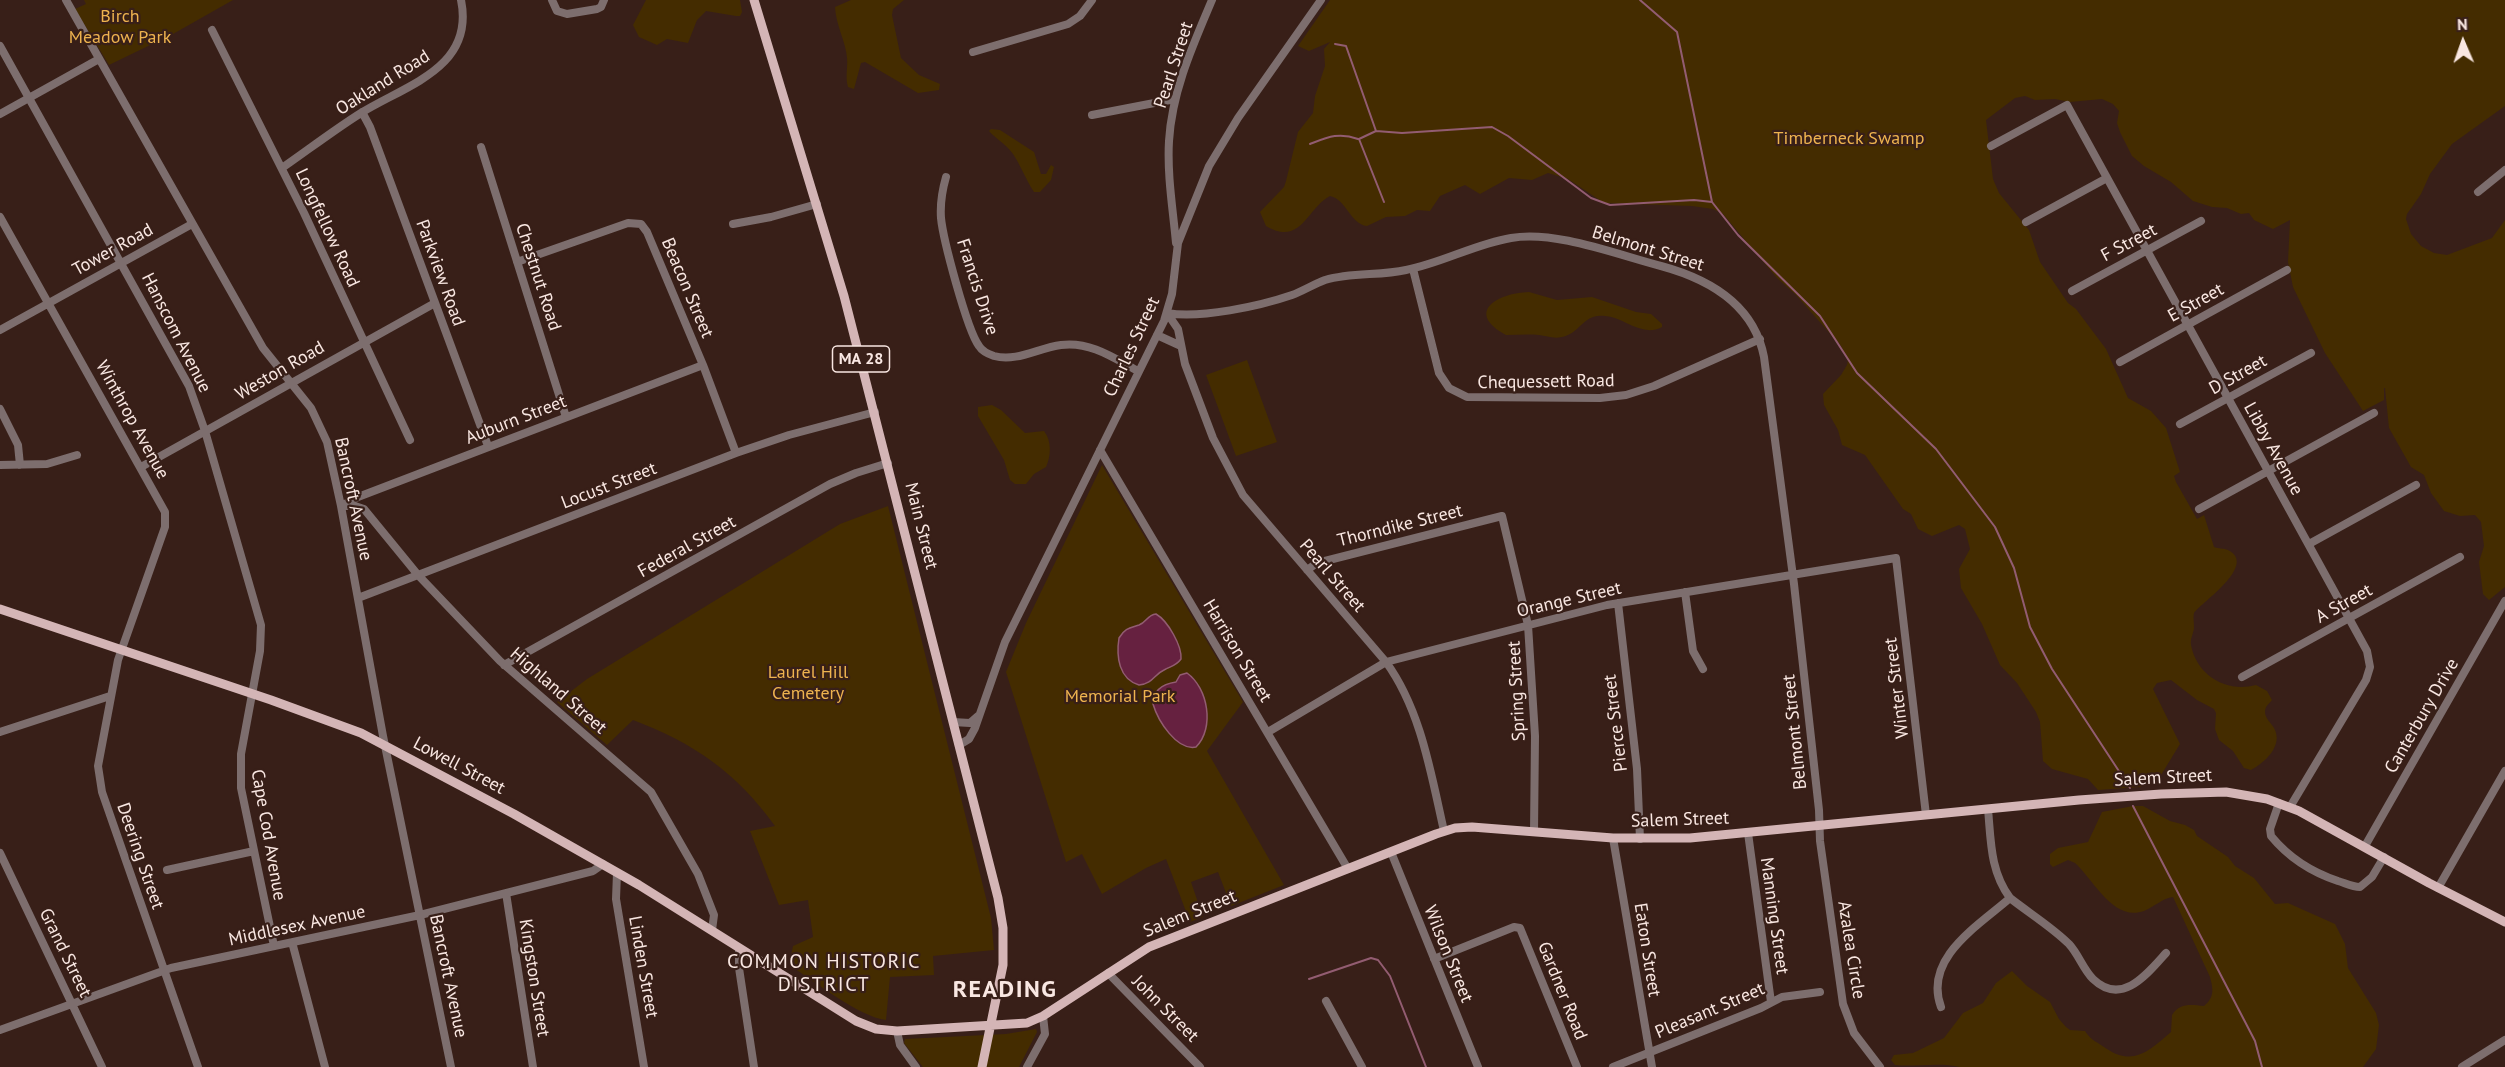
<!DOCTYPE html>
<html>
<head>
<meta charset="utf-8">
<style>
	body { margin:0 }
	#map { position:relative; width:2505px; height:1067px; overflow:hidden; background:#381f18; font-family:"PT Sans",sans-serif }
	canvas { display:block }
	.north { position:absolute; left:2433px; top:12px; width:60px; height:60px; -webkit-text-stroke:4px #381f18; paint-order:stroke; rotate:358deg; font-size:16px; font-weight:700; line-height:24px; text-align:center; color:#f9e7e2 }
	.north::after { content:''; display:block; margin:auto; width:21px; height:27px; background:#f9e7e2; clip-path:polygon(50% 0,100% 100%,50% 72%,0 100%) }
</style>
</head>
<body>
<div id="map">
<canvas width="2505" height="1067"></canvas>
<div class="north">N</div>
</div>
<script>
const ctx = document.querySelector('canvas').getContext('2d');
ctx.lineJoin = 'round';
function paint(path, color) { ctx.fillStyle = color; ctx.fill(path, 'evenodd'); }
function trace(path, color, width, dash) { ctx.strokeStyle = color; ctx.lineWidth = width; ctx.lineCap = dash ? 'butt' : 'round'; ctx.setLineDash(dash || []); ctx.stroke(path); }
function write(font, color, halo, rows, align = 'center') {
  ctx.font = font + ' "PT Sans",sans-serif'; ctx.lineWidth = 4.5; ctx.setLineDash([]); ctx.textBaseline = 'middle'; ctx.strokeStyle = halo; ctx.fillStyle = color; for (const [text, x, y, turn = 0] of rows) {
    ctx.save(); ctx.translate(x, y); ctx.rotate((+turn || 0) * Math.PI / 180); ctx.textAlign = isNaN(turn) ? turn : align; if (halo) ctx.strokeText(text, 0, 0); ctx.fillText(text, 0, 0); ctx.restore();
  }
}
const green = new Path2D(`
	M 84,0 L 233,0 L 173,34 L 109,65 L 75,9 L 86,4 Z
	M 646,0 L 740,0 L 742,12 L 740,16 L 736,16 L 706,11 L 697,20 L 688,43 L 667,39 L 657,45 L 639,37 L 633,25 Z
	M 851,0 L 904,0 L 893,9 L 892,15 L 901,58 L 919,75 L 940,84 L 939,90 L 918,93 L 865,62 L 861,63 L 854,89 L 848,87 C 845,77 848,68 847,58 C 846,42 836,26 835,7 Z
	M 1330,0 L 2505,0 L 2505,106 L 2452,144 L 2430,174 L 2421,194 L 2407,214 L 2406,219 L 2411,234 L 2421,246 L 2434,253 L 2447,255 L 2492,238 L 2505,220 L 2505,587 L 2489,600 L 2483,594 L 2479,562 L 2484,546 L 2481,522 L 2475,515 L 2460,516 L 2444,511 L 2431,493 L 2424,475 L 2411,467 L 2389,428 L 2385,388 L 2384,388 L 2384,400 L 2363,411 L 2325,353 L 2293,287 L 2288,262 L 2290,220 L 2273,229 L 2254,220 L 2249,213 L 2241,214 L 2227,208 L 2212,207 L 2193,201 L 2171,182 L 2144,166 L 2132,156 L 2120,132 L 2117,123 L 2119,111 L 2113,104 L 2102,99 L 2070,102 L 2055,99 L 2035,100 L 2025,96 L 2015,98 L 1986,120 L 1993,179 L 1999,193 L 2029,230 L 2040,262 L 2068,303 L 2076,309 L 2106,349 L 2128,398 L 2151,411 L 2166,428 L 2180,472 L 2174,476 L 2176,482 L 2197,519 L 2204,515 L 2214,547 C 2218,549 2224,548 2228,550 C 2258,565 2202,602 2194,613 C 2193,618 2194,621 2194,627 C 2194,633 2190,638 2191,645 C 2197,676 2227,693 2256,685 L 2267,691 L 2272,700 C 2269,704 2265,706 2265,712 C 2265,718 2271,723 2274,728 C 2284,746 2264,763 2251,770 L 2244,768 L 2233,751 L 2219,740 L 2215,729 L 2216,713 L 2214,709 L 2197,700 L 2171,680 L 2157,683 L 2153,689 L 2180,744 L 2158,780 L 2140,787 L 2098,790 L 2088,779 L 2052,769 L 2043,761 L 2040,722 L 2036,712 L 2017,683 L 2000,665 L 1982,624 L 1961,588 L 1959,569 L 1970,549 L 1965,529 L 1959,525 L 1932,536 L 1918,529 L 1911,514 L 1903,509 L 1865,455 L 1842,445 L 1838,430 L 1824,405 L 1823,394 L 1841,375 L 1847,365 L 1848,360 L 1841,346 L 1796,295 L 1777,278 L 1723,214 L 1713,209 L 1692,206 L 1604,203 L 1568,179 L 1548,173 L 1532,180 L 1509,178 L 1480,194 L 1465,185 L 1440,196 L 1430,211 L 1417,210 L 1405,216 L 1386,217 L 1367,226 C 1350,224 1347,200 1330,196 C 1307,208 1301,247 1266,226 L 1260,212 L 1284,187 L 1286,181 L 1298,132 L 1313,113 L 1315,96 L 1325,66 L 1324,49 L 1330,42 L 1309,51 L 1298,46 Z
	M 991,129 L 1000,130 L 1034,152 L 1041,174 L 1046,174 L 1051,165 L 1054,167 L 1051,180 L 1040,192 L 1034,192 C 1026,180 1021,166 1013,154 C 1006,144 996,139 989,131 Z
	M 1529,292 L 1557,300 L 1592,297 L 1636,312 L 1651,314 L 1662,324 L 1662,327 C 1642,338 1624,317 1605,316 C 1583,313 1581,333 1562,337 C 1553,339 1547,336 1539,335 C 1528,334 1517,335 1506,335 C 1464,312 1498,293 1529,292 Z
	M 1247,360 L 1277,442 L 1236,456 L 1206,375 Z
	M 992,405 L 1001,410 L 1025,433 L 1044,431 C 1052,441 1051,456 1046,467 L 1034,474 L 1026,484 L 1015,484 L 1010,480 L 1004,460 L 978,416 L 978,407 Z
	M 1102,465 L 1243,702 L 1207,751 L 1284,885 L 1231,906 L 1218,872 L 1191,882 L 1203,917 L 1190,922 L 1166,859 L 1146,868 L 1102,894 L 1082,854 L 1066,862 L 1006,672 L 1026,623 Z
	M 888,506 L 991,918 L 994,950 L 933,956 L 934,975 L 890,977 L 886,1020 C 859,1017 813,980 789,965 L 793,946 L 813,937 L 808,900 L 779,905 L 750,831 L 775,826 C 737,773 694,743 633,720 L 607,745 L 557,702 L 587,679 L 840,524 Z
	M 2133,806 L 2143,806 L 2170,821 L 2185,825 L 2194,830 L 2197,836 L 2228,857 L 2235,866 L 2254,878 L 2275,904 L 2288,903 L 2335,924 L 2345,944 L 2348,968 L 2376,1013 L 2379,1025 L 2376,1049 L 2363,1067 L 1960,1067 C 1940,1062 1916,1067 1895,1065 L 1891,1060 L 1894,1055 L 1913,1053 L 1944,1038 L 1963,1013 L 1983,1003 L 1996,983 L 2012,971 L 2027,986 L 2050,1002 L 2059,1019 L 2066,1027 L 2070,1030 L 2085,1031 C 2091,1041 2098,1042 2107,1049 C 2134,1067 2151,1049 2171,1032 L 2172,1015 C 2180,1002 2192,1005 2204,1006 C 2215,997 2213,989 2210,977 L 2173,897 C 2163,898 2154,907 2144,911 C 2113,922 2094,880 2075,863 L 2068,860 L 2053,867 L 2050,864 L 2050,854 L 2058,848 L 2088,842 L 2102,812 Z
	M 1036,1029 L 1037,1032 L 1019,1067 L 923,1067 L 904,1043 L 905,1039 L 1006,1034 Z`);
const water = new Path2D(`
	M 1156,614 C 1168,621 1182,646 1181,659 C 1176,666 1171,666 1164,670 C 1153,675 1154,683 1139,685 C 1119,679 1116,657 1119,638 C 1125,628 1130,628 1139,625 C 1147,622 1147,615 1156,614 Z
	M 1187,673 C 1208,688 1215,728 1196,747 C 1177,751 1158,721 1153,704 C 1153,690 1163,684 1176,682 L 1180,675 Z`);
const stream = new Path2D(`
	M 1640,0 L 1677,32 L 1712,202 L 1738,235 L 1820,316 L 1857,373 L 1936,449 L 1995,527 L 2014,568 L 2030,627 L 2052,669 L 2130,788
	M 1335,44 L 1346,46 L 1376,131 L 1402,133 L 1492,127 L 1508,136 L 1591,198 L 1610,205 L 1694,200 L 1712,202
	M 1376,131 L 1359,139 L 1384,202
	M 1310,144 C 1328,137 1339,132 1358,139
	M 2133,806 L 2255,1041 L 2262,1067
	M 1309,979 L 1371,958 L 1378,960 L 1390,976 L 1426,1067`);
const minor = new Path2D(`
	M 66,0 L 263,348 L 311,408 L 327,442 L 341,506 L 383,736 L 451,1067
	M 552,0 L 557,11 L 567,14 L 597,9 L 601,7 L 604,0
	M 212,30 L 304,213 L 410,440
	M 0,46 L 189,386 L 205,431 L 261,625 L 260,651 L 241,754 L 241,788 L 274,946
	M 973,52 L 1068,24 L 1080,16 L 1092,0
	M 362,112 L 370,127 L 488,446
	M 0,114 L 99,59
	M 1092,115 L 1175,99
	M 1991,146 L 2067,105 L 2367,651 L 2370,667 L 2366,680 L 2290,807
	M 481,147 L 566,417
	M 282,168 C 308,150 334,130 361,113 C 406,85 475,68 461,0
	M 946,177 C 942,191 940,204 941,218 C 943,239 967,330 979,346 C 982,351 988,354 994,356 C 1017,362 1038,348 1061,345 C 1090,341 1114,358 1138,371
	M 2478,192 L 2505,170
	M 0,217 L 165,512 L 165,527 L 118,660 L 98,766 L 102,792 L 198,1067
	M 2026,222 L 2107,178
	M 733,224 L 771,217 L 817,204
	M 1176,243 C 1173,210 1167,175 1169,141 C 1172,91 1193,45 1212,0
	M 517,262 L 628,223 L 641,224 L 647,232 L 703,365 L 736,453
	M 1413,269 L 1439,373 L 1449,388 L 1467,397 L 1600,398 L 1626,395 L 1654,386 L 1760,339
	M 2072,291 L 2201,221
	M 1167,313 C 1200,319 1260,306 1292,295 C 1303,291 1314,284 1325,280 C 1352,272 1380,276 1406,270 C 1442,263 1475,244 1511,238 C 1555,230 1618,255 1661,266 C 1709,279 1754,305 1764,357 L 1794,584 L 1819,810 L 1820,841 L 1843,1004 L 1854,1033 L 1880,1067
	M 1167,313 L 1178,329 L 1185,364 L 1213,438 L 1243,495 L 1386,662 C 1421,710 1431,774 1444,831
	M 0,330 L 192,224
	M 1157,335 L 1181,346
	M 2120,362 L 2287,270
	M 0,409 L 18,445 L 20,465
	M 2180,424 L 2311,353
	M 1100,450 L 1348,869
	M 0,465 L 47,464 L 77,455
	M 141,467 L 435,303
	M 343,505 L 358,497 L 703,365
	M 341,506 L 355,506 L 364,509 L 418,575 L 500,661 L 651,792 L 698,874 L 714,915 L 712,930
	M 2199,509 L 2374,413
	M 2309,544 L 2416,485
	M 1307,570 L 1317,563 L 1502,516 L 1528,625 L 1535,736 L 1534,832
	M 1685,592 L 1693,651 L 1703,669
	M 358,598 L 736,453 L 789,435 L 875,412
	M 1618,603 L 1637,769 L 1640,839
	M 504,665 L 830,484 L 856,473 L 888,463
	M 2242,677 L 2460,557
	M 953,722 L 970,723 L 978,716
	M 0,732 L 110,696
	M 1268,732 L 1386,662 L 1607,605 L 1896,558 L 1926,815
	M 959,745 L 969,739 L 975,728 L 1005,642 L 1164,321 L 1172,294 L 1178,243 L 1209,166 L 1238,118 L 1321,0
	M 2279,803 L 2270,829 L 2271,836 C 2289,858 2311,872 2338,881 C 2345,883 2352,887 2360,887 L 2372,877 L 2384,857
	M 1988,809 C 1991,841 1990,871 2010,898 C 2029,913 2052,927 2069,944 C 2079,955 2083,969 2093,979 C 2122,1007 2148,973 2166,953
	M 1748,833 L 1771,1002
	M 1613,838 L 1652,1067
	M 2365,846 L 2505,601
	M 1391,852 L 1478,1067
	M 0,853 L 102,1067
	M 167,870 L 254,851
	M 617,873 L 616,899 L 644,1067
	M 2438,888 L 2505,771
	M 506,893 L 533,1067
	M 292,942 L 325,1067
	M 739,948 L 739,968 L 754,1067
	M 1434,959 L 1514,927 L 1520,928 L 1577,1067
	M 1108,973 L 1200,1067
	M 1326,1001 L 1362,1067
	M 1941,1007 C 1923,958 1978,926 2010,898
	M 0,1030 L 171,968 L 420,915 L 593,871 L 603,864
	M 897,1031 L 900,1045 L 916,1067
	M 1027,1067 L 1045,1034 L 1043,1016
	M 1613,1067 L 1761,1008 L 1782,997 L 1820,992
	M 2462,1067 L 2505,1040`);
const major = new Path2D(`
	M 754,0 L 844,296 L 998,898 L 1003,928 L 1003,965 L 982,1067
	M 0,609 L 271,700 L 361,733 L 514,814 L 639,885 L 856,1021 L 876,1029 L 897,1031 L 1027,1023 L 1043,1016 L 1149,947 L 1436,834 L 1455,828 L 1472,827 L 1613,838 L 1690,838 L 2079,800 L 2161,794 L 2226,792 L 2267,799 L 2299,811 L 2429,883 L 2505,922`);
const shields = [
	[861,359,57]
];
const shieldNames = [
	["MA 28",861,359]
];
const parkNames = [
	["Birch",120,17],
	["Meadow Park",120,38],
	["Timberneck Swamp",1849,139],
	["Laurel Hill",808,673],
	["Cemetery",808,694],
	["Memorial Park",1120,697]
];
const streetNames = [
	["Pearl Street",1174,65,-72],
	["Oakland Road",383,83,-32],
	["Longfellow Road",327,228,65],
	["F Street",2129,243,-28],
	["Belmont Street",1648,249,17],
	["Tower Road",113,250,-29],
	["Parkview Road",440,273,70],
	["Chestnut Road",538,277,72],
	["Francis Drive",977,287,72],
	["Beacon Street",687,288,67],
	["E Street",2196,303,-29],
	["Hanscom Avenue",176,333,63],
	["Charles Street",1132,347,-65],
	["Weston Road",280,371,-30],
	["D Street",2238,375,-29],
	["Chequessett Road",1546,382,-1],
	["Winthrop Avenue",132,420,61],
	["Auburn Street",516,420,-21],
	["Libby Avenue",2273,449,61],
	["Locust Street",609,486,-21],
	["Bancroft Avenue",353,499,78],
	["Main Street",921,526,76],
	["Thorndike Street",1400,526,-14],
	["Federal Street",687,547,-29],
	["Pearl Street",1332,576,49],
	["Orange Street",1569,600,-13],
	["A Street",2344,604,-29],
	["Harrison Street",1237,651,59],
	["Winter Street",1897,688,-97],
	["Highland Street",558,691,41],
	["Spring Street",1517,691,-93],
	["Canterbury Drive",2422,716,-60],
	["Pierce Street",1616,723,-97],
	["Belmont Street",1795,732,-96],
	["Lowell Street",459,766,28],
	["Salem Street",2163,778,-3],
	["Salem Street",1680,820,-2],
	["Cape Cod Avenue",268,835,80],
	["Deering Street",140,856,71],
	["Salem Street",1190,914,-22],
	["Manning Street",1774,916,82],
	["Middlesex Avenue",297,926,-12],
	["Eaton Street",1647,950,81],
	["Azalea Circle",1851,950,81],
	["Grand Street",65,953,64],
	["Wilson Street",1448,954,68],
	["Linden Street",643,967,80],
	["Bancroft Avenue",448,976,78],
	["Kingston Street",534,978,81],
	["Gardner Road",1562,991,68],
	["John Street",1165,1009,45],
	["Pleasant Street",1710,1011,-23]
];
const neighbourhoodNames = [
	["COMMON HISTORIC",824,962],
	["DISTRICT",824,985]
];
const districtNames = [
	["READING",1005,990]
];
paint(green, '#442c00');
paint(water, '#662140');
trace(water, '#925c71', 1.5);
trace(stream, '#925c71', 2);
trace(minor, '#7d6e6e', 8);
trace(major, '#d4b5b6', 9);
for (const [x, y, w] of shields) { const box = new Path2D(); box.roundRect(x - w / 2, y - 13, w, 26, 4.5); ctx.fillStyle = '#381f18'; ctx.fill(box); trace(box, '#f9e7e2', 1.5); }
write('bold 16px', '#f9e7e2', null, shieldNames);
write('18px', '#eeb34f', '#381f18', parkNames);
write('18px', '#f9e7e2', '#381f18', streetNames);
ctx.letterSpacing = '1.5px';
write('20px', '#f9e7e2', '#381f18', neighbourhoodNames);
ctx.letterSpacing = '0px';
ctx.letterSpacing = '1.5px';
write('bold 24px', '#f9e7e2', '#381f18', districtNames);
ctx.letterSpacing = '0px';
</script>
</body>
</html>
